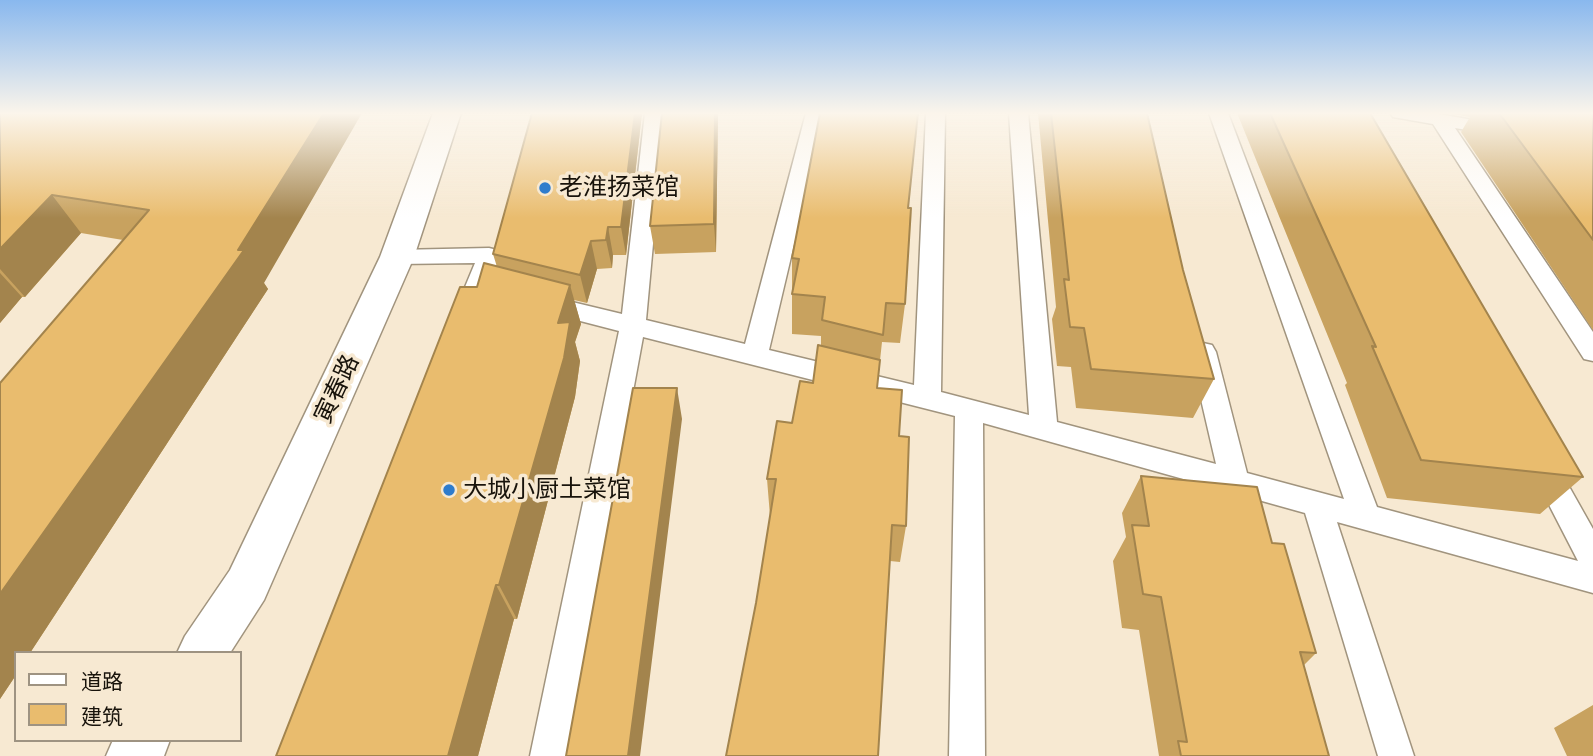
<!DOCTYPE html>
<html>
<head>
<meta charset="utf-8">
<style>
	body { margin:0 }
	#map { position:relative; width:1593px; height:756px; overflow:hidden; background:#f7e9d2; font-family:"Playfair Display","Noto Sans SC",serif }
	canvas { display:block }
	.legend { position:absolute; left:14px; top:651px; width:228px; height:91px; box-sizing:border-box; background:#f7e9d2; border:2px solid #9e9382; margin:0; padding:9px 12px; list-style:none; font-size:21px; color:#18130b }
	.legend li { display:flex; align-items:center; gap:14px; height:35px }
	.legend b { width:35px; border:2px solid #9e9382 }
</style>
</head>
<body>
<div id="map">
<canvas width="1593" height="756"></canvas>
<ul class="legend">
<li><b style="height:9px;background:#fff"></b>道路</li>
<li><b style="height:19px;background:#e9bc6e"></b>建筑</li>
</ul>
</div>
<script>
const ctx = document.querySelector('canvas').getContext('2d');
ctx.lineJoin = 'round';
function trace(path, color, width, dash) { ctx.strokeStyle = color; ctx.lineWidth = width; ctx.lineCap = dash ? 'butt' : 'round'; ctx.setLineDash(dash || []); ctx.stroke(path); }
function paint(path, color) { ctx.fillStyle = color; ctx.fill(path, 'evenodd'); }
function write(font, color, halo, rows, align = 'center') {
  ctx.font = font + ' "Playfair Display","Noto Sans SC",serif'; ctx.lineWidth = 7; ctx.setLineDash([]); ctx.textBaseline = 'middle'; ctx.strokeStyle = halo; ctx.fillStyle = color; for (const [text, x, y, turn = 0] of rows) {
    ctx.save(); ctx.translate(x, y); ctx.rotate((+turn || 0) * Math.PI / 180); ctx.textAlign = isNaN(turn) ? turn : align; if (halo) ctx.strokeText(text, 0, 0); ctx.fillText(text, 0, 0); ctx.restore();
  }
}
const service = new Path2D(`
	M 645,113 L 665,113 L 646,320 L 745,344 L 806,113 L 825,113 L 769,350 L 914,385 L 926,113 L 945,113 L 941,392 L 1029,415 L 1009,113 L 1028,113 L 1057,422 L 1216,464 L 1190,352 L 1194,345 L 1203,343 L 1212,345 L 1216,352 L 1247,473 L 1344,499 L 1209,113 L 1228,113 L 1377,507 L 1578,561 L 1529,466 L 1533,458 L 1543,454 L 1553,458 L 1593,529 L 1593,593 L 1337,522 L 1414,756 L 1378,756 L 1305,513 L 983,423 L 985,756 L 949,756 L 955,416 L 643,337 L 566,756 L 530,756 L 619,331 L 534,309 L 531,303 L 534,297 L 543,295 L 622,314 Z
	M 1390,113 L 1432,113 L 1509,126 L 1512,130 L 1509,134 L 1502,136 L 1455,128 L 1593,332 L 1593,361 L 1584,359 L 1433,124 L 1393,117 Z
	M 489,248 L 497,250 L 500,255 L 491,282 L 497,289 L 493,295 L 485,297 L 469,293 L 465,287 L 475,263 L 397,264 L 389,262 L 386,257 L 389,252 L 397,250 Z`);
const tertiary = new Path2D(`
	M 433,113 L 461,113 L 414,257 L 264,600 L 230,653 L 177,653 L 185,636 L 230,570 L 380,257 Z
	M 113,740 L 170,740 L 164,756 L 106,756 Z`);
const wall = new Path2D(`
	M 0,113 L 264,283 L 268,289 L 30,653 L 16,653 L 16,675 L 0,699 L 0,383 L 123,240 L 81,233 L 25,297 L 22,297 L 0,323 Z
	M 532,113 L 642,113 L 626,255 L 613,255 L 612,268 L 597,269 L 587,303 L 574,300 L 581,324 L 575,342 L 580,361 L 575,397 L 517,619 L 514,619 L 478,756 L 497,267 L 493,254 Z
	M 662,113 L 718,113 L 716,252 L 655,254 L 650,226 Z
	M 1038,113 L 1147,113 L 1183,270 L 1214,379 L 1193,418 L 1076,408 L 1071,367 L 1057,366 L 1052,319 L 1056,307 Z
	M 1237,113 L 1370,113 L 1583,477 L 1540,514 L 1387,498 L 1345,385 L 1347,383 Z
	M 1446,113 L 1593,113 L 1593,330 L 1461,132 L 1470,117 Z
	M 908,208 L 905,304 L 900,343 L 882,342 L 877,388 L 899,436 L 906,526 L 900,562 L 890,561 L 756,603 L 770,516 L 767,479 L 792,423 L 813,383 L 821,345 L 821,336 L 792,334 L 792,258 Z
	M 1141,476 L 1272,543 L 1316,653 L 1304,665 L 1329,756 L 1159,756 L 1139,630 L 1122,628 L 1113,561 L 1126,537 L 1122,513 Z
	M 1593,705 L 1593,756 L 1567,756 L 1554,728 Z`);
const shadedWall = new Path2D(`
	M 324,113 L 362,113 L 264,283 L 268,289 L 30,653 L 16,653 L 16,675 L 0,699 L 0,594 L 238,250 Z
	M 635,113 L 642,113 L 626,255 L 621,227 Z
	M 715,113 L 718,113 L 716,252 L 714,224 Z
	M 52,195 L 81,233 L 25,297 L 0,269 L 0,249 Z
	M 608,227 L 613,255 L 612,268 L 606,240 Z
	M 591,241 L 597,269 L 587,303 L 580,275 Z
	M 0,273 L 22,297 L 0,323 Z
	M 570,285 L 581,324 L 575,342 L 580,361 L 575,397 L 517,619 L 499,585 L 558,323 Z
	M 677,388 L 682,419 L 640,756 L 628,756 Z
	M 496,585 L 514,619 L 478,756 L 448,756 Z`);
const building = new Path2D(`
	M 0,113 L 324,113 L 238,250 L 244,250 L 0,594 L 0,383 L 149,210 L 52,195 L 0,249 Z
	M 532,113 L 635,113 L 621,227 L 608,227 L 606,240 L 591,241 L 580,275 L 493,254 Z
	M 662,113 L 715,113 L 714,224 L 650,226 Z
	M 820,113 L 918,113 L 908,208 L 911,208 L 905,304 L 886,303 L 883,335 L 822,320 L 825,297 L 792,294 L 799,259 L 792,258 Z
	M 1051,113 L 1147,113 L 1183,270 L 1214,379 L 1091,369 L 1084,328 L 1070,327 L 1064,279 L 1069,280 Z
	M 1270,113 L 1370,113 L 1583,477 L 1421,460 L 1372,346 L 1376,347 Z
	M 1499,113 L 1593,113 L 1593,240 Z
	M 484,263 L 570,285 L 558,323 L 570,322 L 564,358 L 499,585 L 496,585 L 448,756 L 276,756 L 460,287 L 477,287 Z
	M 818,345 L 880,360 L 877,388 L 902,390 L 899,436 L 909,437 L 906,526 L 892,525 L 878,756 L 726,756 L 756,603 L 776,479 L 767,479 L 777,421 L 792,423 L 800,381 L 813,383 Z
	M 633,388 L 677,388 L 628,756 L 566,756 Z
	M 1141,476 L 1257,487 L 1272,543 L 1284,544 L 1316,653 L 1300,652 L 1329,756 L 1181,756 L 1178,741 L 1187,742 L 1161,597 L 1143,594 L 1132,525 L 1149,526 Z`);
const markers = [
	[545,188,7,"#2f7ccc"],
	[449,490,7,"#2f7ccc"]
];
const poiNames = [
	["老淮扬菜馆",559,188],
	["大城小厨土菜馆",463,490]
];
const streetNames = [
	["寅春路",337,389,-65]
];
trace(service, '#a1947e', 3);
trace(tertiary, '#a1947e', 3);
paint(service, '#fff');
paint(tertiary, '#fff');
paint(wall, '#c8a25f');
paint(shadedWall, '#a3844d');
paint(building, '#e9bc6e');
trace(building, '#a3844d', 2);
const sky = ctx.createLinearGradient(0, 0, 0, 218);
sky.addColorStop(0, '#89b8ee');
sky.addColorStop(0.52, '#fbf5eb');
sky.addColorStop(1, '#fbf5eb00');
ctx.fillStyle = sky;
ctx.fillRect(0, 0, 1593, 218);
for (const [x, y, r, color] of markers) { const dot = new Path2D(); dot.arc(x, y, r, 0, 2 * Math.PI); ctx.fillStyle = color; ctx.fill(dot); trace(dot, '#f7e9d2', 2.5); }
write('24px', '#18130b', '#f7e9d2', poiNames, 'left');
write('24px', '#18130b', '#f7e9d2', streetNames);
</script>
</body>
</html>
